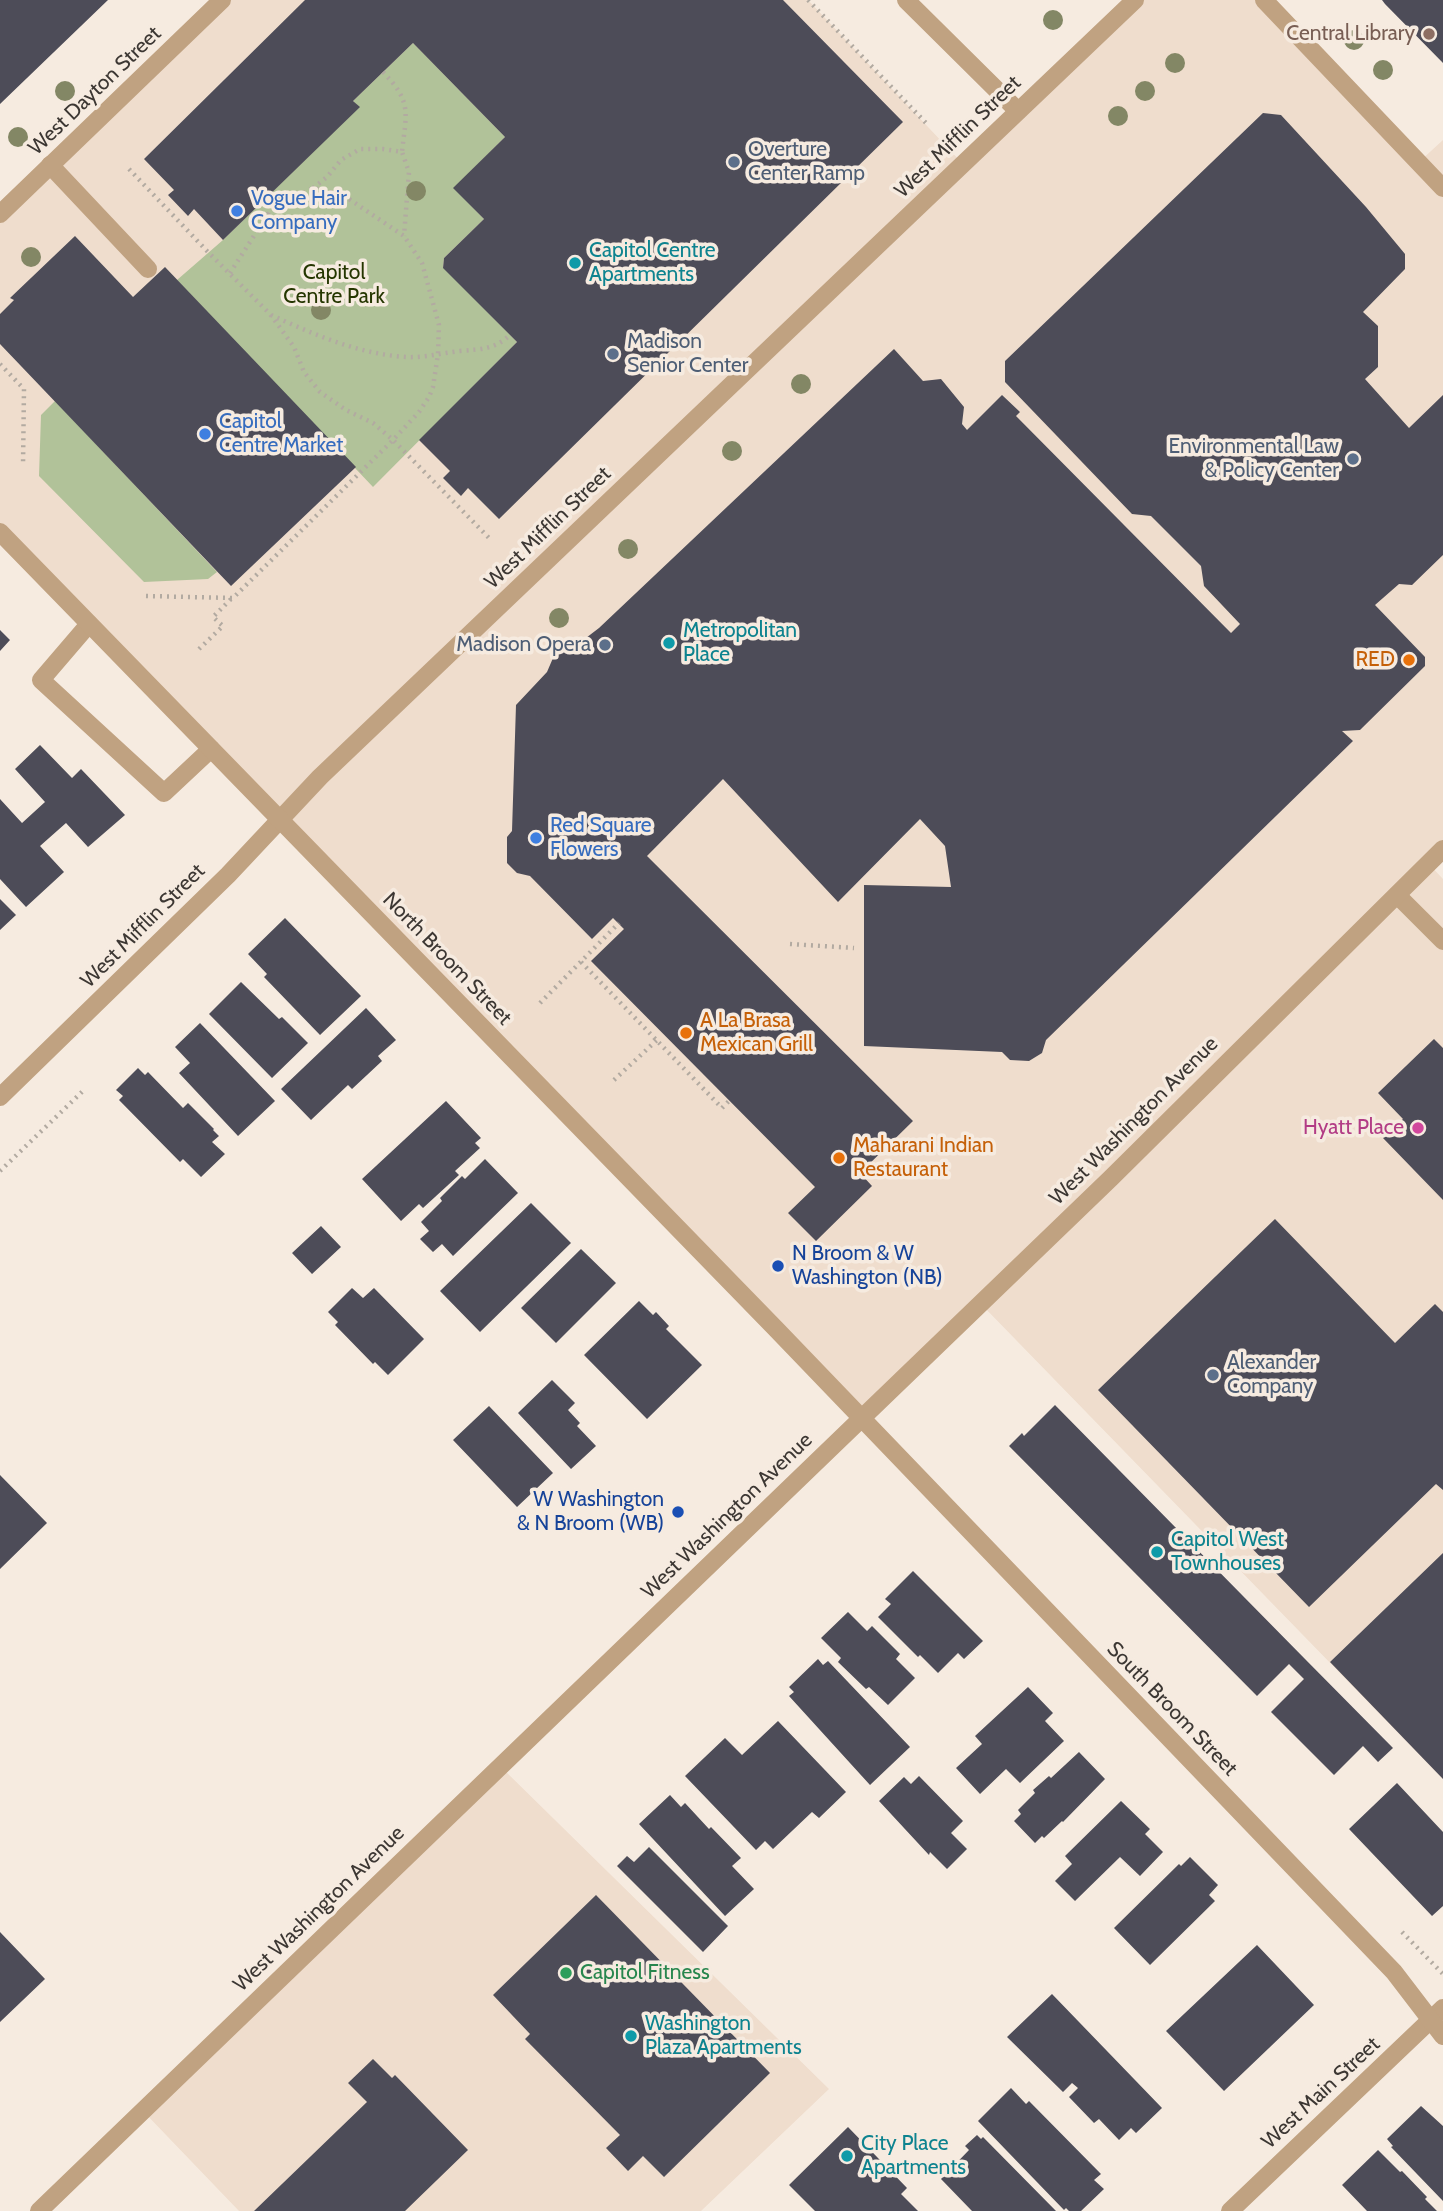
<!DOCTYPE html>
<html>
<head>
<meta charset="utf-8">
<style>
	body { margin:0 }
	canvas { display:block; background:#f6ebe0 }
</style>
</head>
<body>
<canvas width="1443" height="2211"></canvas>
<script>
const ctx = document.querySelector('canvas').getContext('2d');
ctx.lineJoin = 'round';
function paint(path, color) { ctx.fillStyle = color; ctx.fill(path, 'evenodd'); }
function trace(path, color, width, dash) { ctx.strokeStyle = color; ctx.lineWidth = width; ctx.lineCap = dash ? 'butt' : 'round'; ctx.setLineDash(dash || []); ctx.stroke(path); }
function write(font, color, halo, rows, align = 'center') {
  ctx.font = font + ' Cabin,sans-serif'; ctx.lineWidth = 7; ctx.setLineDash([]); ctx.textBaseline = 'middle'; ctx.strokeStyle = halo; ctx.fillStyle = color; for (const [text, x, y, turn = 0] of rows) {
    ctx.save(); ctx.translate(x, y); ctx.rotate((+turn || 0) * Math.PI / 180); ctx.textAlign = isNaN(turn) ? turn : align; if (halo) ctx.strokeText(text, 0, 0); ctx.fillText(text, 0, 0); ctx.restore();
  }
}
const built = new Path2D(`
	M 222,0 L 808,0 L 963,164 L 1135,0 L 1264,0 L 1419,162 L 1443,140 L 1443,849 L 1428,863 L 1443,879 L 1443,1779 L 981,1304 L 861,1419 L 0,532 L 0,214 Z
	M 500,1766 L 829,2089 L 701,2211 L 239,2211 L 143,2111 Z`);
const green = new Path2D(`
	M 413,43 L 505,137 L 454,188 L 484,219 L 444,258 L 443,267 L 517,342 L 373,487 L 177,280 L 223,240 L 359,107 L 353,101 Z
	M 55,401 L 217,572 L 208,579 L 144,582 L 39,476 L 41,415 Z`);
const building = new Path2D(`
	M 0,0 L 108,0 L 0,104 Z
	M 305,0 L 783,0 L 903,122 L 499,519 L 468,488 L 461,496 L 443,478 L 450,471 L 419,440 L 517,342 L 443,268 L 444,258 L 484,219 L 453,188 L 505,137 L 413,43 L 353,101 L 360,107 L 223,240 L 194,209 L 188,216 L 168,195 L 174,190 L 144,159 Z
	M 1382,0 L 1443,0 L 1443,63 L 1385,4 Z
	M 1263,113 L 1281,115 L 1366,207 L 1405,254 L 1405,269 L 1363,312 L 1378,326 L 1378,367 L 1365,379 L 1409,428 L 1443,395 L 1443,555 L 1412,585 L 1399,584 L 1375,605 L 1425,657 L 1425,666 L 1360,730 L 1342,731 L 1353,741 L 1046,1040 L 1042,1053 L 1029,1061 L 1010,1060 L 1002,1052 L 864,1046 L 864,885 L 951,887 L 945,846 L 920,819 L 838,902 L 723,779 L 647,856 L 913,1121 L 860,1173 L 872,1186 L 816,1241 L 788,1213 L 815,1187 L 591,961 L 624,929 L 613,918 L 592,939 L 530,876 L 517,873 L 507,863 L 507,837 L 512,831 L 516,705 L 547,672 L 556,651 L 564,645 L 582,641 L 599,628 L 894,349 L 923,381 L 941,379 L 964,407 L 962,424 L 967,430 L 1002,395 L 1020,412 L 1016,416 L 1231,633 L 1240,624 L 1204,586 L 1201,566 L 1151,516 L 1132,514 L 1005,382 L 1005,361 Z
	M 75,236 L 133,297 L 165,267 L 356,467 L 231,586 L 0,344 L 0,314 L 14,300 L 10,298 Z
	M 0,630 L 10,640 L 0,651 Z
	M 40,745 L 72,778 L 81,769 L 125,815 L 88,847 L 66,823 L 40,846 L 64,872 L 26,907 L 0,879 L 0,799 L 22,823 L 45,802 L 15,769 Z
	M 0,899 L 16,915 L 0,930 Z
	M 285,918 L 361,996 L 320,1035 L 264,977 L 267,974 L 248,954 Z
	M 241,982 L 279,1019 L 282,1017 L 308,1043 L 272,1078 L 209,1014 Z
	M 366,1008 L 396,1040 L 378,1056 L 382,1061 L 352,1089 L 348,1085 L 311,1120 L 281,1089 Z
	M 200,1023 L 275,1101 L 238,1136 L 179,1073 L 190,1063 L 175,1047 Z
	M 1434,1039 L 1443,1048 L 1443,1200 L 1383,1138 L 1403,1119 L 1378,1093 Z
	M 138,1068 L 145,1075 L 148,1072 L 183,1108 L 188,1103 L 214,1129 L 213,1130 L 219,1136 L 212,1142 L 225,1154 L 201,1177 L 183,1159 L 180,1162 L 119,1100 L 123,1096 L 116,1090 Z
	M 446,1101 L 481,1138 L 475,1143 L 480,1148 L 455,1171 L 459,1175 L 423,1208 L 419,1204 L 401,1221 L 362,1179 Z
	M 485,1159 L 518,1193 L 453,1256 L 442,1244 L 433,1252 L 420,1239 L 429,1231 L 421,1222 L 442,1201 L 440,1198 L 462,1176 L 465,1179 Z
	M 531,1203 L 571,1243 L 480,1332 L 440,1291 Z
	M 1275,1219 L 1395,1343 L 1435,1304 L 1443,1312 L 1443,1490 L 1436,1484 L 1309,1607 L 1098,1390 Z
	M 321,1226 L 341,1247 L 312,1274 L 292,1253 Z
	M 581,1249 L 616,1283 L 556,1343 L 521,1308 Z
	M 352,1288 L 363,1298 L 374,1288 L 424,1339 L 388,1375 L 375,1362 L 373,1364 L 335,1325 L 338,1322 L 328,1312 Z
	M 639,1301 L 653,1315 L 656,1312 L 669,1326 L 666,1329 L 702,1365 L 647,1419 L 584,1355 Z
	M 552,1380 L 575,1403 L 568,1410 L 580,1423 L 577,1426 L 596,1446 L 571,1469 L 518,1413 Z
	M 1055,1405 L 1305,1659 L 1393,1748 L 1378,1762 L 1363,1746 L 1334,1775 L 1271,1712 L 1304,1679 L 1289,1664 L 1257,1696 L 1009,1446 L 1022,1433 L 1024,1436 Z
	M 489,1406 L 553,1473 L 517,1507 L 453,1440 Z
	M 0,1475 L 47,1523 L 0,1569 Z
	M 1443,1553 L 1443,1779 L 1330,1662 Z
	M 913,1571 L 983,1641 L 964,1659 L 958,1653 L 938,1673 L 920,1655 L 918,1657 L 878,1617 L 891,1604 L 885,1599 Z
	M 848,1612 L 867,1631 L 872,1626 L 900,1654 L 896,1659 L 915,1678 L 888,1705 L 869,1687 L 866,1689 L 838,1662 L 841,1658 L 821,1638 Z
	M 818,1659 L 823,1665 L 828,1661 L 910,1747 L 870,1785 L 789,1696 L 794,1692 L 789,1687 Z
	M 1028,1687 L 1053,1713 L 1045,1721 L 1064,1741 L 1020,1783 L 1006,1769 L 980,1794 L 956,1768 L 982,1744 L 975,1736 Z
	M 778,1721 L 846,1792 L 819,1818 L 812,1812 L 773,1849 L 765,1841 L 756,1850 L 685,1776 L 725,1738 L 742,1755 Z
	M 1079,1752 L 1105,1779 L 1063,1822 L 1062,1821 L 1044,1838 L 1042,1836 L 1035,1843 L 1014,1821 L 1021,1814 L 1018,1810 L 1035,1793 L 1033,1790 L 1049,1776 L 1051,1778 Z
	M 919,1776 L 963,1821 L 951,1833 L 967,1849 L 947,1869 L 930,1852 L 929,1855 L 879,1801 L 904,1777 L 911,1784 Z
	M 1397,1783 L 1443,1832 L 1443,1906 L 1432,1916 L 1349,1829 Z
	M 670,1795 L 681,1807 L 685,1803 L 709,1829 L 711,1827 L 741,1858 L 732,1866 L 754,1889 L 725,1916 L 639,1824 Z
	M 1121,1801 L 1150,1829 L 1145,1834 L 1163,1852 L 1140,1876 L 1120,1857 L 1075,1901 L 1055,1881 L 1072,1864 L 1065,1856 Z
	M 649,1847 L 728,1926 L 703,1952 L 617,1866 L 627,1856 L 634,1862 Z
	M 1190,1857 L 1218,1885 L 1209,1895 L 1215,1901 L 1150,1965 L 1114,1928 L 1179,1864 L 1181,1866 Z
	M 596,1895 L 770,2073 L 664,2177 L 643,2156 L 628,2171 L 606,2148 L 620,2135 L 525,2039 L 530,2034 L 493,1995 Z
	M 0,1932 L 45,1979 L 0,2022 Z
	M 1257,1945 L 1314,2005 L 1224,2091 L 1166,2031 Z
	M 1052,1994 L 1162,2108 L 1136,2133 L 1131,2128 L 1119,2140 L 1099,2119 L 1094,2123 L 1069,2097 L 1078,2088 L 1072,2083 L 1063,2092 L 1007,2037 Z
	M 373,2059 L 392,2078 L 395,2075 L 468,2150 L 405,2211 L 254,2211 L 367,2102 L 348,2083 Z
	M 1011,2088 L 1026,2104 L 1029,2101 L 1101,2174 L 1094,2180 L 1104,2189 L 1081,2211 L 1069,2211 L 1066,2208 L 1064,2210 L 978,2121 Z
	M 1421,2106 L 1443,2126 L 1443,2201 L 1391,2147 L 1393,2146 L 1387,2139 Z
	M 848,2127 L 907,2188 L 901,2194 L 918,2211 L 815,2211 L 789,2185 Z
	M 977,2135 L 981,2139 L 983,2137 L 1056,2211 L 972,2211 L 941,2179 L 969,2150 L 965,2146 Z
	M 1378,2150 L 1400,2172 L 1402,2171 L 1427,2197 L 1425,2199 L 1437,2211 L 1367,2211 L 1342,2185 Z`);
const path = new Path2D(`
	M 808,0 L 926,123
	M 383,72 C 413,103 406,113 402,152
	M 129,169 L 207,251 L 270,314 L 294,347 L 304,372 L 320,392 L 346,410 L 373,423 L 393,440 L 491,540
	M 313,188 L 327,177 L 341,160 L 360,149 L 383,149 L 402,152 L 409,172 L 404,236
	M 271,315 C 313,334 358,354 406,357 C 424,358 442,353 460,351 C 480,349 494,350 510,335
	M 0,364 L 24,389 L 23,466
	M 146,596 L 233,598 L 393,440 L 419,412 L 429,397 L 433,387 L 438,354 L 439,325 L 422,263 L 404,236 L 343,195 L 313,188 L 270,211 L 230,273
	M 199,649 L 223,626 L 213,617 L 232,598
	M 790,944 L 854,948
	M 581,962 L 722,1108 L 729,1101
	M 540,1003 L 619,923
	M 614,1080 L 657,1040
	M 0,1171 L 85,1089
	M 1402,1932 L 1443,1974`);
const service = new Path2D(`
	M 906,0 L 1018,111
	M 50,165 L 148,269
	M 89,624 L 41,680 L 164,793 L 211,749
	M 1397,895 L 1443,941`);
const minor = new Path2D(`
	M 1264,0 L 1443,188
	M 0,214 L 222,0
	M 0,1097 L 228,875 L 320,777 L 1135,0
	M 1230,2211 L 1443,2008`);
const tertiary = new Path2D(`
	M 0,532 L 776,1329 L 1394,1972 L 1443,2036
	M 39,2211 L 1111,1178 L 1443,849`);
const trees = [
	[1053,20],
	[1354,40],
	[1175,63],
	[1383,70],
	[65,91],
	[1145,91],
	[1118,116],
	[18,137],
	[416,191],
	[31,257],
	[321,310],
	[801,384],
	[732,451],
	[628,549],
	[559,618]
];
const markers = [
	[1429,34,7,"#8d6e63"],
	[734,162,7,"#5c6f8a"],
	[237,211,7,"#3f7fe0"],
	[575,263,7,"#0f9aa8"],
	[613,354,7,"#5c6f8a"],
	[205,434,7,"#3f7fe0"],
	[1353,459,7,"#5c6f8a"],
	[669,643,7,"#0f9aa8"],
	[605,645,7,"#5c6f8a"],
	[1409,660,7,"#e8710a"],
	[536,838,7,"#3f7fe0"],
	[686,1033,7,"#e8710a"],
	[1418,1128,7,"#d1479c"],
	[839,1158,7,"#e8710a"],
	[778,1266,7,"#1a4fb4"],
	[1213,1375,7,"#5c6f8a"],
	[678,1512,7,"#1a4fb4"],
	[1157,1552,7,"#0f9aa8"],
	[566,1973,7,"#2e9e5b"],
	[631,2036,7,"#0f9aa8"],
	[847,2156,7,"#0f9aa8"]
];
const educationNames = [
	["Central Library",1415,34]
];
const streetNames = [
	["West Dayton Street",95,91,-44],
	["West Mifflin Street",958,137,-44],
	["West Mifflin Street",548,528,-44],
	["West Mifflin Street",143,926,-45],
	["North Broom Street",447,959,46],
	["West Washington Avenue",1134,1121,-45],
	["West Washington Avenue",727,1516,-44],
	["South Broom Street",1172,1709,46],
	["West Washington Avenue",319,1909,-44],
	["West Main Street",1321,2093,-43]
];
const serviceNames = [
	["Overture",748,150],
	["Center Ramp",748,174],
	["Madison",627,342],
	["Senior Center",627,366],
	["Environmental Law",1339,447,"right"],
	["& Policy Center",1339,471,"right"],
	["Madison Opera",591,645,"right"],
	["Alexander",1227,1363],
	["Company",1227,1387]
];
const shopNames = [
	["Vogue Hair",251,199],
	["Company",251,223],
	["Capitol",219,422],
	["Centre Market",219,446],
	["Red Square",550,826],
	["Flowers",550,850]
];
const cultureNames = [
	["Capitol Centre",589,251],
	["Apartments",589,275],
	["Metropolitan",683,631],
	["Place",683,655],
	["Capitol West",1171,1540],
	["Townhouses",1171,1564],
	["Washington",645,2024],
	["Plaza Apartments",645,2048],
	["City Place",861,2144],
	["Apartments",861,2168]
];
const parkNames = [
	["Capitol",334,273],
	["Centre Park",334,297]
];
const foodNames = [
	["RED",1395,660,"right"],
	["A La Brasa",700,1021],
	["Mexican Grill",700,1045],
	["Maharani Indian",853,1146],
	["Restaurant",853,1170]
];
const hotelNames = [
	["Hyatt Place",1404,1128]
];
const transitNames = [
	["N Broom & W",792,1254],
	["Washington (NB)",792,1278],
	["W Washington",664,1500,"right"],
	["& N Broom (WB)",664,1524,"right"]
];
const leisureNames = [
	["Capitol Fitness",580,1973]
];
paint(built, '#efddcd');
paint(green, '#b1c299');
paint(building, '#4d4c58');
trace(path, '#b2aaa1', 4.5, [2, 5]);
trace(service, '#c0a281', 18);
trace(minor, '#c0a281', 18);
trace(tertiary, '#c0a281', 18);
ctx.fillStyle = '#838765';
for (const [x, y] of trees) { ctx.beginPath(); ctx.arc(x, y, 10, 0, 2 * Math.PI); ctx.fill(); }
for (const [x, y, r, color] of markers) { const dot = new Path2D(); dot.arc(x, y, r, 0, 2 * Math.PI); ctx.fillStyle = color; ctx.fill(dot); trace(dot, '#f6ebe0', 2.5); }
write('21px', '#785e54', '#f6ebe0', educationNames, 'right');
write('21px', '#3c3733', '#f6ebe0', streetNames);
write('21px', '#4e5e75', '#f6ebe0', serviceNames, 'left');
write('21px', '#366cbe', '#f6ebe0', shopNames, 'left');
write('21px', '#0d838f', '#f6ebe0', cultureNames, 'left');
write('21px', '#253600', '#f6ebe0', parkNames);
write('21px', '#c56008', '#f6ebe0', foodNames, 'left');
write('21px', '#b23c85', '#f6ebe0', hotelNames, 'right');
write('21px', '#164399', '#f6ebe0', transitNames, 'left');
write('21px', '#27864d', '#f6ebe0', leisureNames, 'left');
</script>
</body>
</html>
